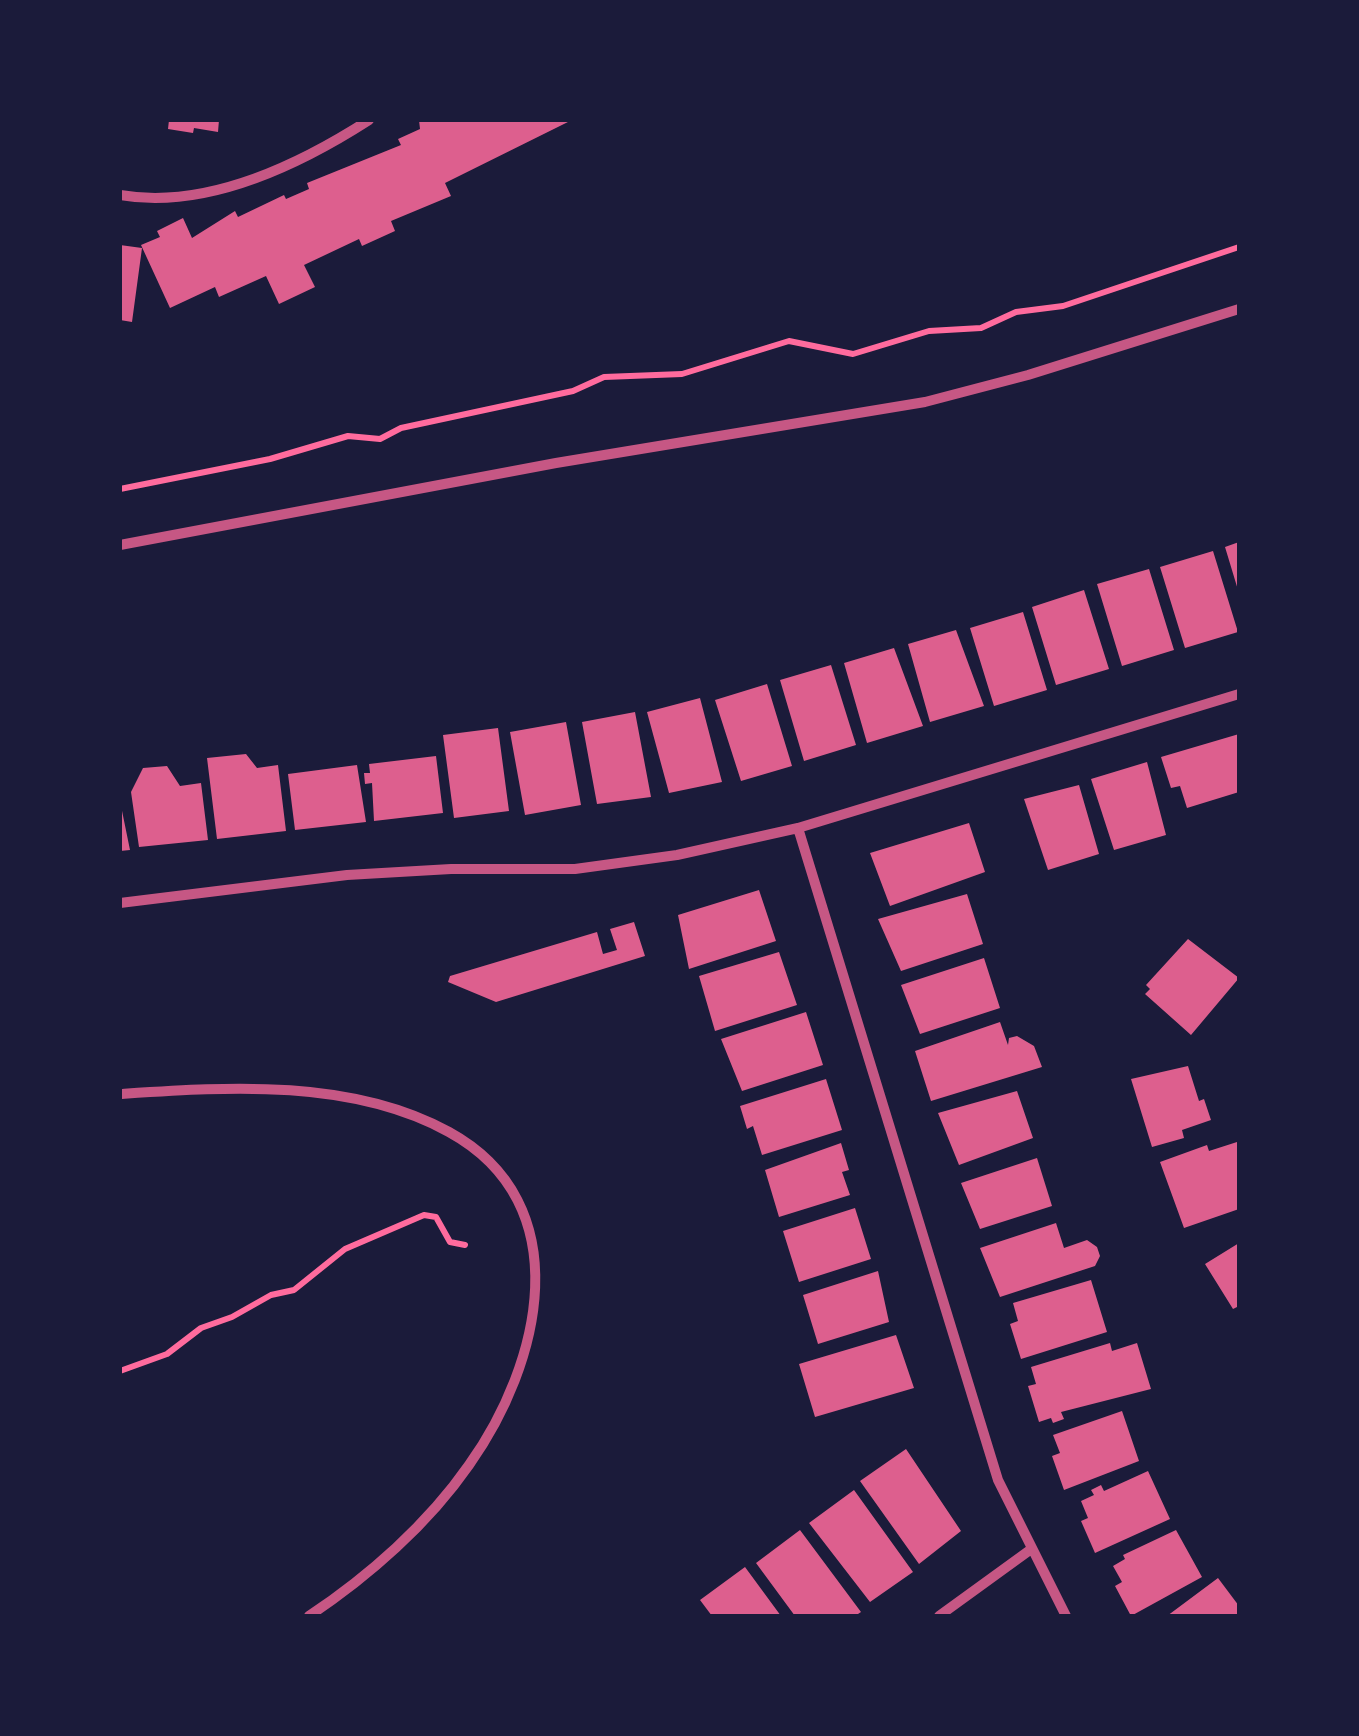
<!DOCTYPE html>
<html>
<head>
<meta charset="utf-8">
<style>
	body { margin:0 }
	#map { position:relative; width:1359px; height:1736px; overflow:hidden; background:#1b1b3a; font-family:Raleway,sans-serif }
	canvas { display:block }
	.frame { position:absolute; inset:0; border:122px solid #1b1b3a; pointer-events:none }
</style>
</head>
<body>
<div id="map">
<canvas width="1359" height="1736"></canvas>
<div class="frame"></div>
</div>
<script>
const ctx = document.querySelector('canvas').getContext('2d');
ctx.lineJoin = 'round';
function paint(path, color) { ctx.fillStyle = color; ctx.fill(path, 'evenodd'); }
function trace(path, color, width, dash) { ctx.strokeStyle = color; ctx.lineWidth = width; ctx.lineCap = dash ? 'butt' : 'round'; ctx.setLineDash(dash || []); ctx.stroke(path); }
const building = new Path2D(`
	M 169,120 L 219,120 L 218,132 L 194,128 L 193,133 L 168,129 Z
	M 419,120 L 572,120 L 445,183 L 451,196 L 391,221 L 395,231 L 362,246 L 359,239 L 304,265 L 315,287 L 279,304 L 266,276 L 219,297 L 215,287 L 170,308 L 141,245 L 160,237 L 157,231 L 183,218 L 192,238 L 235,211 L 238,217 L 284,195 L 286,199 L 309,189 L 307,183 L 401,145 L 398,139 L 420,129 Z
	M 120,245 L 142,248 L 132,322 L 120,320 Z
	M 1239,542 L 1239,589 L 1238,590 L 1225,547 Z
	M 1213,551 L 1238,632 L 1185,648 L 1160,567 Z
	M 1149,569 L 1174,650 L 1122,666 L 1097,584 Z
	M 1084,590 L 1109,669 L 1056,685 L 1032,607 Z
	M 1023,612 L 1047,690 L 994,706 L 970,628 Z
	M 956,630 L 984,706 L 930,722 L 908,644 Z
	M 894,648 L 923,726 L 867,743 L 844,663 Z
	M 831,665 L 856,745 L 804,761 L 780,680 Z
	M 767,684 L 792,766 L 741,781 L 715,700 Z
	M 700,698 L 722,782 L 669,793 L 647,712 Z
	M 635,712 L 651,797 L 597,804 L 582,722 Z
	M 566,722 L 581,805 L 525,815 L 510,732 Z
	M 498,728 L 509,811 L 454,818 L 443,735 Z
	M 1239,734 L 1239,792 L 1187,808 L 1180,786 L 1171,788 L 1161,757 Z
	M 246,754 L 257,768 L 278,765 L 286,831 L 217,839 L 207,758 Z
	M 436,756 L 443,813 L 374,821 L 372,783 L 365,784 L 364,773 L 370,773 L 369,764 Z
	M 1147,762 L 1166,835 L 1114,850 L 1091,779 Z
	M 357,765 L 366,822 L 295,830 L 288,774 Z
	M 167,766 L 180,786 L 201,783 L 208,840 L 139,847 L 131,792 L 143,768 Z
	M 1079,785 L 1099,854 L 1048,870 L 1024,799 Z
	M 120,801 L 130,850 L 120,851 Z
	M 969,823 L 985,872 L 890,906 L 870,853 Z
	M 759,890 L 776,941 L 689,969 L 678,915 Z
	M 967,894 L 983,944 L 901,971 L 878,919 Z
	M 634,922 L 645,956 L 496,1002 L 448,982 L 450,976 L 597,932 L 603,954 L 617,950 L 610,929 Z
	M 1188,939 L 1239,978 L 1191,1035 L 1145,994 L 1150,989 L 1146,985 Z
	M 779,952 L 797,1005 L 715,1031 L 699,976 Z
	M 984,958 L 1000,1008 L 920,1034 L 901,985 Z
	M 806,1012 L 823,1065 L 742,1091 L 721,1039 Z
	M 1000,1022 L 1008,1045 L 1009,1038 L 1017,1036 L 1034,1046 L 1042,1067 L 931,1101 L 915,1051 Z
	M 1188,1066 L 1199,1101 L 1204,1099 L 1211,1120 L 1182,1130 L 1184,1138 L 1152,1147 L 1131,1079 Z
	M 826,1079 L 842,1130 L 762,1155 L 753,1126 L 747,1129 L 740,1106 Z
	M 1017,1091 L 1033,1138 L 959,1165 L 938,1113 Z
	M 1237,1142 L 1239,1209 L 1184,1228 L 1160,1162 L 1207,1145 L 1209,1151 Z
	M 841,1143 L 849,1170 L 842,1172 L 850,1195 L 779,1217 L 765,1170 Z
	M 1037,1158 L 1052,1206 L 980,1229 L 961,1183 Z
	M 855,1208 L 871,1259 L 799,1282 L 783,1231 Z
	M 1056,1223 L 1064,1248 L 1087,1240 L 1097,1247 L 1100,1256 L 1095,1266 L 1000,1297 L 980,1248 Z
	M 1239,1243 L 1239,1306 L 1233,1309 L 1205,1264 Z
	M 878,1271 L 889,1322 L 818,1344 L 803,1295 Z
	M 1091,1280 L 1107,1332 L 1021,1359 L 1010,1324 L 1018,1321 L 1013,1303 Z
	M 896,1335 L 914,1388 L 815,1417 L 799,1364 Z
	M 1110,1343 L 1112,1351 L 1137,1343 L 1151,1389 L 1061,1412 L 1064,1419 L 1053,1423 L 1051,1418 L 1039,1422 L 1028,1386 L 1036,1384 L 1031,1367 Z
	M 1122,1411 L 1139,1461 L 1064,1490 L 1052,1456 L 1060,1453 L 1053,1435 Z
	M 906,1449 L 961,1531 L 919,1564 L 860,1481 Z
	M 1148,1471 L 1170,1519 L 1095,1553 L 1081,1521 L 1088,1518 L 1081,1501 L 1094,1495 L 1091,1490 L 1101,1485 L 1104,1491 Z
	M 854,1490 L 913,1572 L 870,1602 L 809,1523 Z
	M 800,1530 L 861,1612 L 855,1616 L 795,1616 L 756,1563 Z
	M 1176,1530 L 1202,1577 L 1131,1616 L 1115,1586 L 1122,1582 L 1113,1566 L 1125,1559 L 1123,1555 Z
	M 745,1567 L 781,1616 L 712,1616 L 700,1600 Z
	M 1218,1578 L 1239,1606 L 1239,1616 L 1167,1616 Z`);
const path = new Path2D(`
	M 120,489 L 270,459 L 348,436 L 380,439 L 401,428 L 573,391 L 604,377 L 682,374 L 789,341 L 853,354 L 929,331 L 981,328 L 1016,312 L 1063,306 L 1239,247
	M 120,1371 L 167,1354 L 201,1328 L 232,1317 L 271,1295 L 294,1290 L 345,1249 L 424,1215 L 436,1217 L 450,1242 L 465,1245`);
const minor = new Path2D(`
	M 120,195 C 206,210 299,165 369,120
	M 120,545 L 556,463 L 925,402 L 1028,375 L 1239,309
	M 798,828 L 998,1480 L 1066,1616
	M 120,903 L 347,875 L 451,869 L 575,869 L 677,855 L 798,828 L 1239,694
	M 120,1094 C 227,1087 351,1078 449,1132 C 580,1204 541,1364 469,1465 C 428,1524 369,1576 309,1616
	M 939,1616 L 1030,1550`);
paint(building, '#dd5f8e');
trace(path, '#ff6b9d', 6);
trace(minor, '#c65784', 10);
</script>
</body>
</html>
